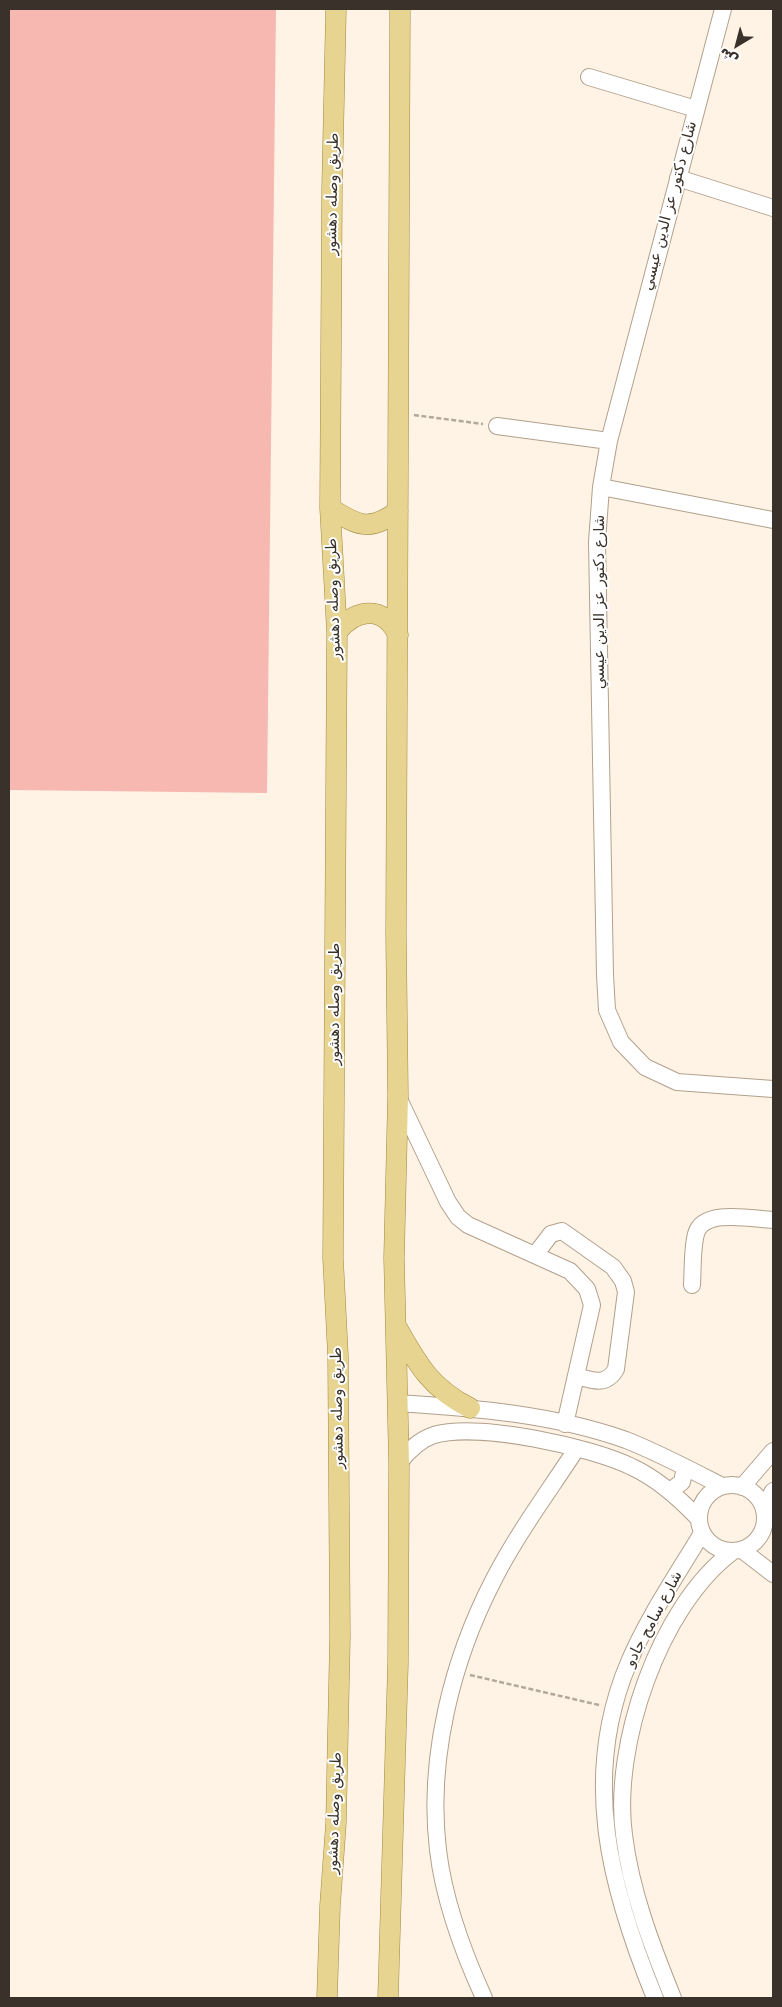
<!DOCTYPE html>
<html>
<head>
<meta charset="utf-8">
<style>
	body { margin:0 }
	#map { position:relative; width:782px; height:2007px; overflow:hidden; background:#fff3e6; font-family:"DejaVu Sans","Noto Sans Arabic",sans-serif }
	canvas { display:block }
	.frame { position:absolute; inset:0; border:10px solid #3a322a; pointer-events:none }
	.north { position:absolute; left:712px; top:20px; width:50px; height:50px; -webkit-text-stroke:4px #fff; paint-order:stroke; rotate:217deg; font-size:14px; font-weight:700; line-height:20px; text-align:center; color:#3a322a }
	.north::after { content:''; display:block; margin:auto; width:18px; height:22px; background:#3a322a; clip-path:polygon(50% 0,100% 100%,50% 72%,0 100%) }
</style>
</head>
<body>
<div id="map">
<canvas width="782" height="2007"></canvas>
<div class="frame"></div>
<div class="north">ش</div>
</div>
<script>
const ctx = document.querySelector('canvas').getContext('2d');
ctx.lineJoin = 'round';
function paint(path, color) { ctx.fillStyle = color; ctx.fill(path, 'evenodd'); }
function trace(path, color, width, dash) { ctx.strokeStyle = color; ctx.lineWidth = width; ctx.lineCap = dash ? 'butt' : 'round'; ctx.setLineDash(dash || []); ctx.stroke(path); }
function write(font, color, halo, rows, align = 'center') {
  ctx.font = font + ' "DejaVu Sans","Noto Sans Arabic",sans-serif'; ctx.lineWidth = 4; ctx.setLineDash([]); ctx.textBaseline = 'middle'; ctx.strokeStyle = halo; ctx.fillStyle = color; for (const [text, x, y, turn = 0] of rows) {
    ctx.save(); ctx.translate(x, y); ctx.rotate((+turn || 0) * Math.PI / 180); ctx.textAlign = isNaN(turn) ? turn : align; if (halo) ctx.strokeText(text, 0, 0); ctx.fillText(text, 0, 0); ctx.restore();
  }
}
const green = new Path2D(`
	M 9,9 L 276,9 L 267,793 L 9,790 Z`);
const path = new Path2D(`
	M 414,415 L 483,424
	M 470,1675 L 599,1705`);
const minor = new Path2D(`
	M 723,9 L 609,441 L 601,487 L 597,542 L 605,975 L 607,1010 L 621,1042 L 645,1067 L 677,1082 L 773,1089
	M 589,77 L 696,109
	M 678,178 L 773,208
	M 497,426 L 609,441
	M 601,487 L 773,520
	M 398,1097 L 448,1202 L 458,1217 L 468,1225 L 570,1271 L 587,1289 L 592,1305 L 565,1424
	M 535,1255 L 551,1234 L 562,1231 L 613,1267 L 623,1281 L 626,1292 L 616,1369 C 606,1387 591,1380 576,1376
	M 692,1285 C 693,1269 692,1249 696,1234 C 703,1208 752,1219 773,1220
	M 398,1403 C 474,1408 553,1414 626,1440 C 659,1453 691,1470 722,1486
	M 399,1463 C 409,1450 419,1440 434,1435 C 478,1422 592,1447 632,1467 C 658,1479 679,1498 698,1518
	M699 1518a33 33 0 1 1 66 0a33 33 0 1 1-66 0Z
	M 742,1487 L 773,1451
	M 670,1491 L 682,1482 L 685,1467
	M 764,1508 L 773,1491
	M 742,1550 L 773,1574
	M 484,1998 C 463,1952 444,1901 438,1850 C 427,1759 452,1660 494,1579 C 517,1534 549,1491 577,1448
	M 655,1998 C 610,1888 580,1777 629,1662 C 648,1617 677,1575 702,1533
	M 673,1998 C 652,1946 631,1892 624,1835 C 612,1746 659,1607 732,1552`);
const major = new Path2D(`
	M 330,508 C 358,526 370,532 398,511
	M 337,632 C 356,608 384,605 398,635
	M 396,1326 C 417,1363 430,1388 470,1408
	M 327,1998 L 330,1906 L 336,1823 L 340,1636 L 338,1356 L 333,1258 L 337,632 L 330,508 L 332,190 L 336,9
	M 388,1998 L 398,1663 L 399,1463 L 394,1258 L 398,1096 L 396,934 L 400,9`);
const streetNames = [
	["طريق وصله دهشور",333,194,-89],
	["شارع دكتور عز الدين عيسي",670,206,-75],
	["طريق وصله دهشور",334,599,-92],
	["شارع دكتور عز الدين عيسي",600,602,-90],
	["طريق وصله دهشور",335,1004,-90],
	["طريق وصله دهشور",338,1408,-91],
	["شارع سامح جادو",654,1619,-62],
	["طريق وصله دهشور",335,1813,-88]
];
paint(green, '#f7b8b1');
trace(minor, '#b2a08c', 18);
trace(major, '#a0883c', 21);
trace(path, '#b2a89c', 2.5, [5, 2.5]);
trace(minor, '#fff', 16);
trace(major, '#e7d490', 20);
write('15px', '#3a322a', '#fff', streetNames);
</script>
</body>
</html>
